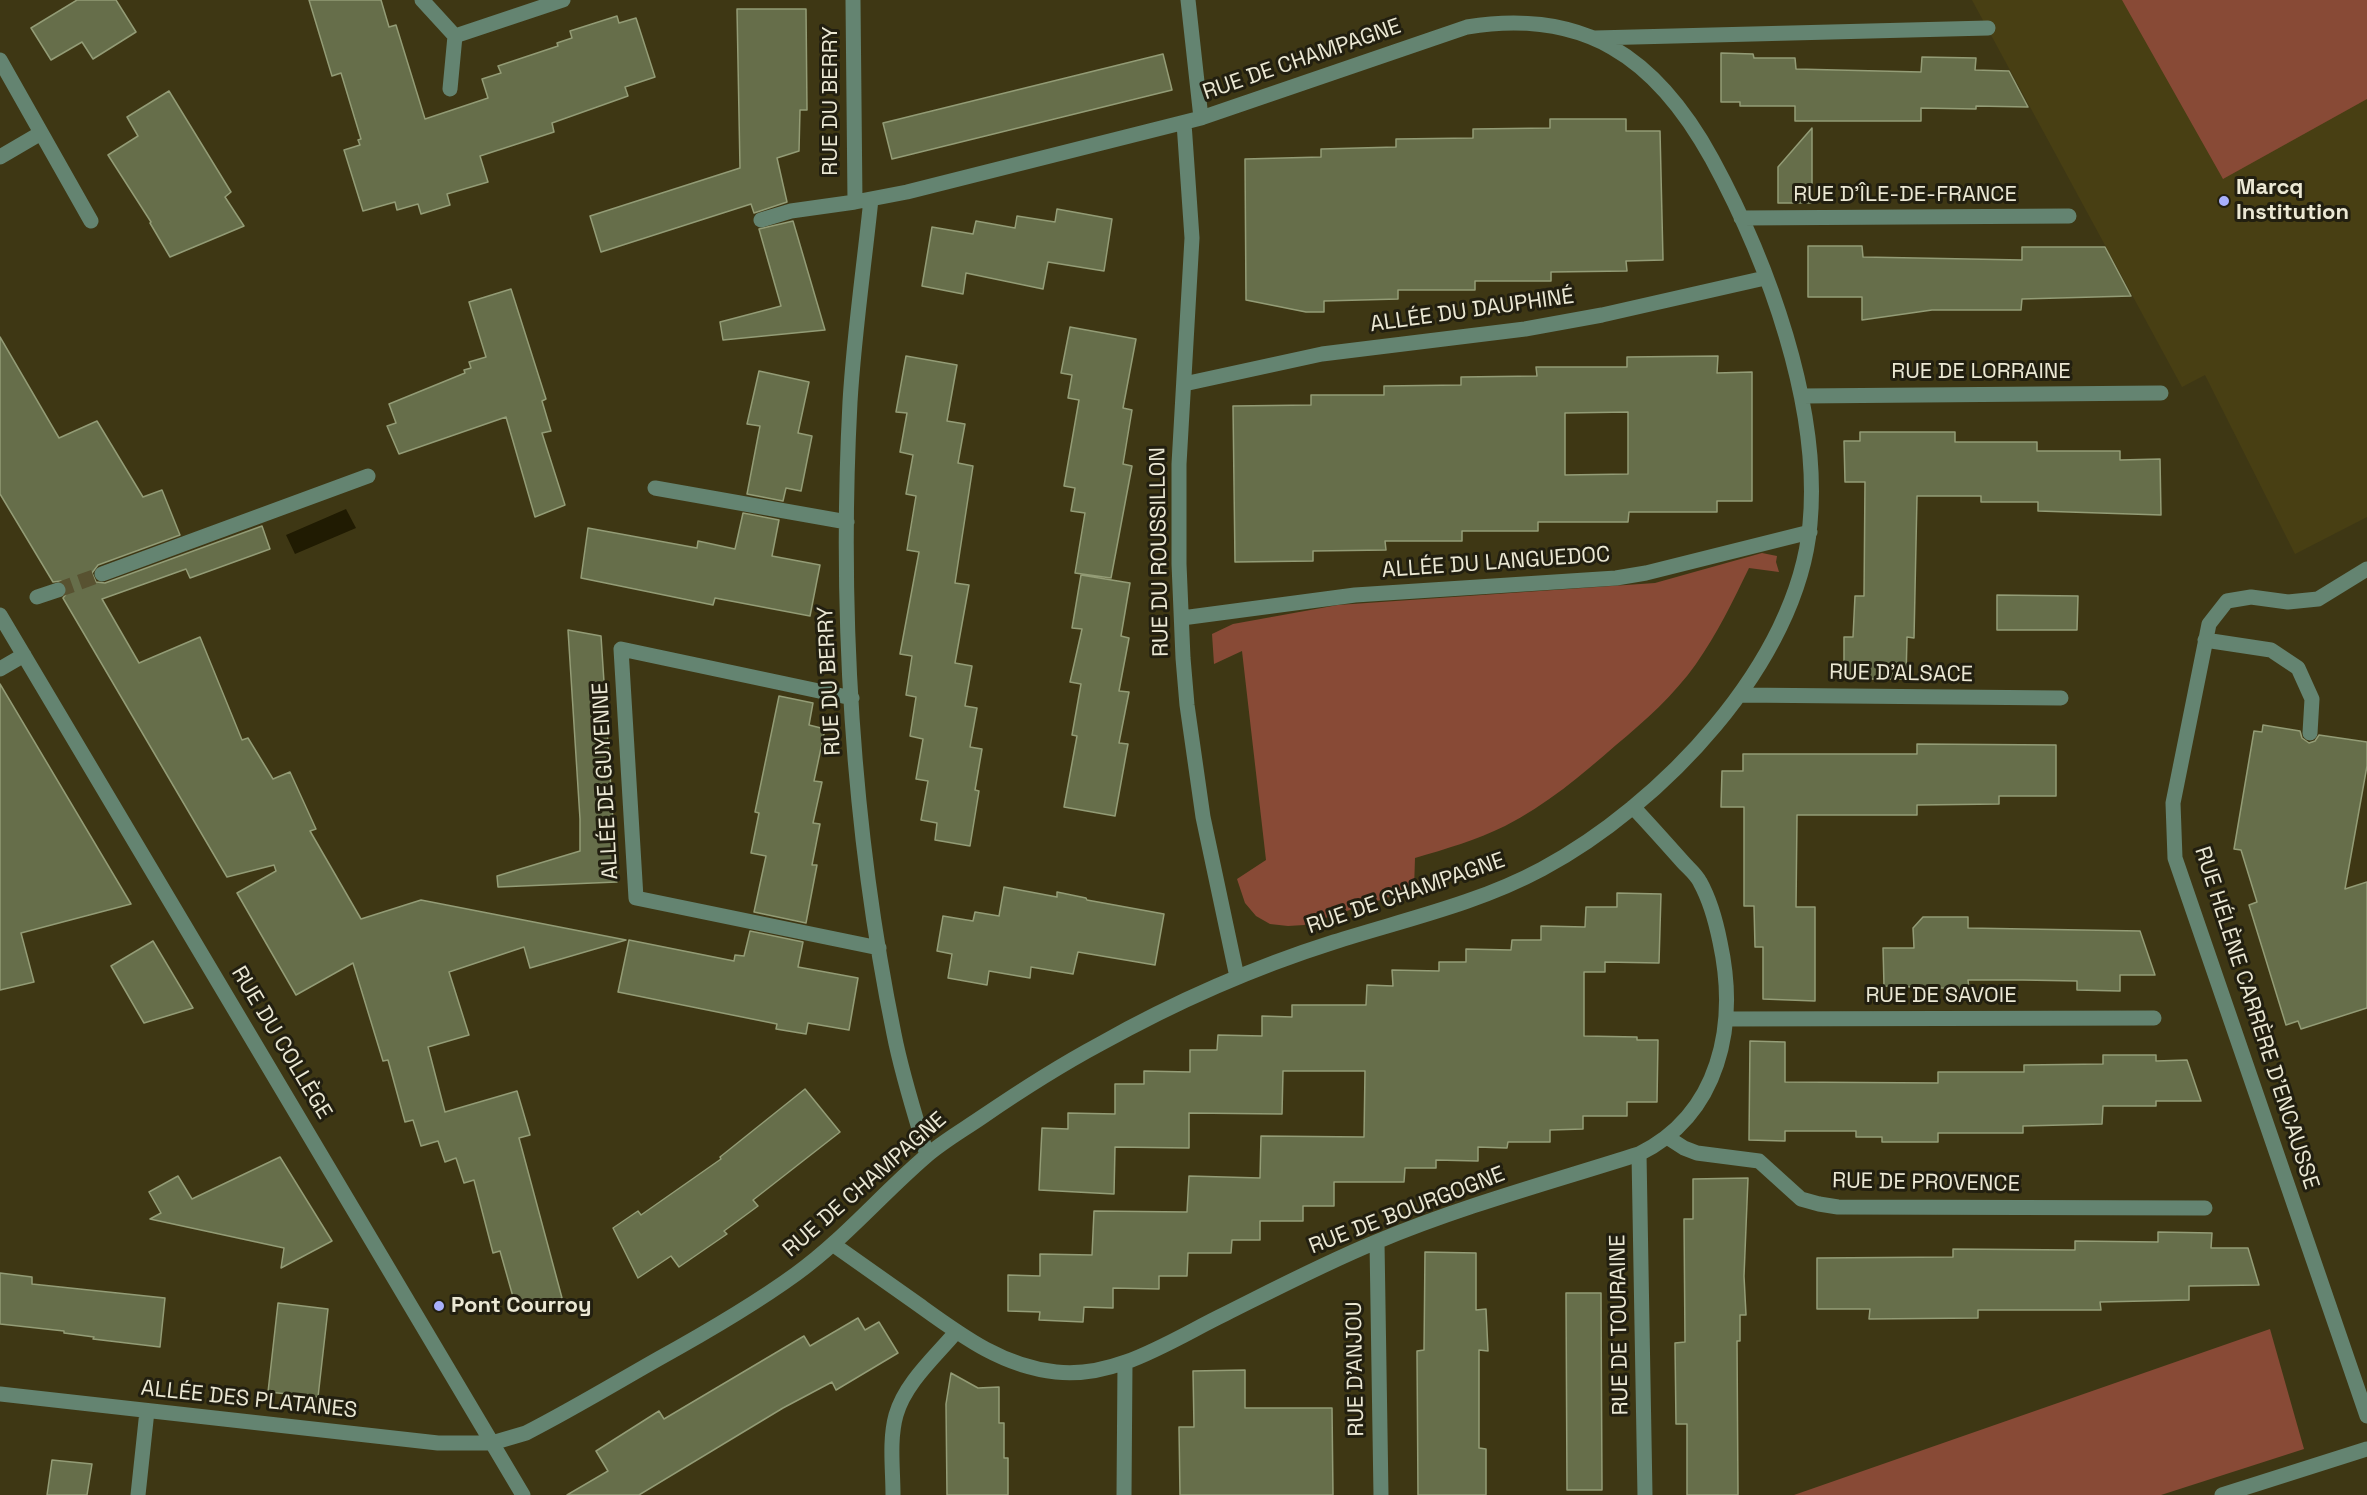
<!DOCTYPE html>
<html>
<head>
<meta charset="utf-8">
<style>
	body { margin:0 }
	canvas { display:block; background:#3e3714 }
</style>
</head>
<body>
<canvas width="2367" height="1495"></canvas>
<script>
const ctx = document.querySelector('canvas').getContext('2d');
ctx.lineJoin = 'round';
function paint(path, color) { ctx.fillStyle = color; ctx.fill(path, 'evenodd'); }
function trace(path, color, width, dash) { ctx.strokeStyle = color; ctx.lineWidth = width; ctx.lineCap = dash ? 'butt' : 'round'; ctx.setLineDash(dash || []); ctx.stroke(path); }
function write(font, color, halo, rows, align = 'center') {
  ctx.font = font + ' "Space Grotesk",sans-serif'; ctx.lineWidth = 6; ctx.setLineDash([]); ctx.textBaseline = 'middle'; ctx.strokeStyle = halo; ctx.fillStyle = color; for (const [text, x, y, turn = 0] of rows) {
    ctx.save(); ctx.translate(x, y); ctx.rotate((+turn || 0) * Math.PI / 180); ctx.textAlign = isNaN(turn) ? turn : align; if (halo) ctx.strokeText(text, 0, 0); ctx.fillText(text, 0, 0); ctx.restore();
  }
}
const built = new Path2D(`
	M 1972,0 L 2367,0 L 2367,517 L 2295,554 L 2205,375 L 2182,387 Z`);
const green = new Path2D(`
	M 2122,0 L 2367,0 L 2367,99 L 2223,179 Z
	M 1762,553 L 1777,556 L 1776,562 L 1779,572 L 1749,568 C 1733,601 1717,634 1696,664 C 1674,695 1645,721 1616,745 C 1582,775 1546,805 1505,826 C 1476,840 1446,849 1415,858 L 1414,889 L 1304,925 L 1288,926 L 1270,924 L 1256,916 L 1245,903 L 1237,879 L 1266,860 L 1242,651 L 1214,664 L 1212,634 L 1233,624 L 1338,605 L 1655,583 Z
	M 2270,1329 L 2304,1449 L 2161,1495 L 1794,1495 Z`);
const water = new Path2D(`
	M 346,509 L 356,528 L 295,554 L 286,535 Z`);
const building = new Path2D(`
	M 77,0 L 116,0 L 136,32 L 93,59 L 82,42 L 51,60 L 31,28 Z
	M 309,0 L 381,0 L 389,27 L 396,25 L 425,119 L 488,98 L 482,79 L 501,73 L 498,66 L 558,46 L 557,43 L 572,38 L 570,31 L 617,16 L 619,23 L 636,18 L 655,77 L 625,87 L 628,96 L 552,123 L 554,132 L 480,156 L 488,182 L 447,194 L 450,205 L 421,214 L 418,204 L 397,210 L 395,202 L 363,211 L 344,150 L 360,145 L 358,140 L 361,139 L 341,73 L 332,76 Z
	M 737,9 L 806,9 L 807,110 L 800,110 L 799,151 L 777,158 L 787,202 L 754,213 L 751,204 L 601,252 L 590,216 L 740,168 Z
	M 1721,53 L 1753,54 L 1754,58 L 1795,58 L 1796,69 L 1837,70 L 1921,72 L 1922,57 L 1976,58 L 1975,70 L 2009,71 L 2028,107 L 1976,106 L 1976,109 L 1921,108 L 1921,121 L 1795,121 L 1795,106 L 1740,106 L 1740,102 L 1721,102 Z
	M 1163,54 L 1172,90 L 892,159 L 883,123 Z
	M 169,91 L 231,192 L 225,197 L 244,226 L 170,257 L 150,223 L 151,222 L 108,155 L 138,136 L 127,117 Z
	M 1550,119 L 1626,119 L 1626,131 L 1660,131 L 1663,260 L 1626,261 L 1627,271 L 1551,272 L 1551,281 L 1475,281 L 1475,290 L 1398,290 L 1398,299 L 1324,301 L 1324,312 L 1306,312 L 1246,300 L 1245,159 L 1321,157 L 1321,149 L 1396,147 L 1396,139 L 1473,138 L 1473,129 L 1550,128 Z
	M 1812,128 L 1812,203 L 1778,203 L 1778,167 Z
	M 1057,209 L 1112,219 L 1104,271 L 1048,262 L 1043,289 L 966,273 L 963,294 L 922,286 L 932,227 L 973,234 L 976,221 L 1015,228 L 1017,216 L 1055,222 Z
	M 793,221 L 825,330 L 723,340 L 720,322 L 781,306 L 759,229 Z
	M 1808,246 L 1862,246 L 1863,257 L 2022,260 L 2022,247 L 2105,247 L 2131,296 L 2022,299 L 2021,310 L 1932,310 L 1862,320 L 1862,297 L 1808,297 Z
	M 511,289 L 546,399 L 542,401 L 551,431 L 542,433 L 565,505 L 535,517 L 506,417 L 399,454 L 387,426 L 396,423 L 389,404 L 465,373 L 464,370 L 471,368 L 469,362 L 486,357 L 469,302 Z
	M 1070,327 L 1136,339 L 1123,408 L 1132,410 L 1123,464 L 1132,466 L 1111,578 L 1075,573 L 1085,513 L 1071,511 L 1075,488 L 1064,486 L 1079,400 L 1068,398 L 1072,375 L 1061,373 Z
	M 0,337 L 59,438 L 97,421 L 143,497 L 162,490 L 180,535 L 98,565 L 92,573 L 96,582 L 105,583 L 262,526 L 270,549 L 190,578 L 186,569 L 102,599 L 139,663 L 200,637 L 242,740 L 248,738 L 273,779 L 290,772 L 316,829 L 310,831 L 361,919 L 421,900 L 626,940 L 530,968 L 524,947 L 449,972 L 469,1035 L 428,1047 L 445,1112 L 517,1091 L 530,1135 L 519,1138 L 562,1298 L 517,1311 L 500,1251 L 493,1253 L 474,1180 L 464,1183 L 456,1158 L 445,1162 L 438,1141 L 421,1146 L 413,1120 L 405,1122 L 388,1060 L 383,1061 L 353,963 L 296,995 L 237,893 L 276,871 L 274,865 L 227,877 L 63,598 L 67,593 L 67,586 L 61,581 L 53,582 L 0,494 Z
	M 906,356 L 957,365 L 947,421 L 965,424 L 958,463 L 973,466 L 955,583 L 969,585 L 955,663 L 972,666 L 965,706 L 977,708 L 970,747 L 982,749 L 975,790 L 979,791 L 970,846 L 935,840 L 937,823 L 921,820 L 928,781 L 916,779 L 923,739 L 910,736 L 916,697 L 906,695 L 912,656 L 900,654 L 919,552 L 907,550 L 916,496 L 906,494 L 913,455 L 900,452 L 907,413 L 896,412 Z
	M 1718,356 L 1717,373 L 1752,372 L 1752,501 L 1717,501 L 1717,512 L 1629,512 L 1628,522 L 1538,522 L 1538,531 L 1462,531 L 1462,541 L 1385,541 L 1386,550 L 1313,551 L 1313,561 L 1235,562 L 1233,406 L 1311,405 L 1311,395 L 1384,395 L 1384,386 L 1461,385 L 1461,377 L 1537,376 L 1536,367 L 1627,367 L 1627,357 ZM 1628,412 L 1628,474 L 1565,475 L 1565,413 Z
	M 759,371 L 809,382 L 798,433 L 812,436 L 801,491 L 786,488 L 783,501 L 747,494 L 760,426 L 747,424 Z
	M 1860,432 L 1955,432 L 1955,442 L 2037,442 L 2037,451 L 2120,451 L 2120,460 L 2160,459 L 2161,515 L 2038,511 L 2038,502 L 1981,502 L 1981,496 L 1917,496 L 1914,638 L 1907,637 L 1906,679 L 1844,679 L 1844,637 L 1853,637 L 1855,596 L 1864,596 L 1865,482 L 1845,482 L 1844,441 L 1860,441 Z
	M 743,513 L 779,520 L 772,556 L 820,565 L 810,616 L 715,598 L 713,605 L 581,578 L 588,528 L 697,548 L 698,541 L 735,549 Z
	M 1081,575 L 1130,583 L 1121,636 L 1129,638 L 1119,691 L 1129,692 L 1119,743 L 1128,744 L 1115,816 L 1064,807 L 1077,736 L 1072,735 L 1081,684 L 1070,682 L 1082,629 L 1072,628 Z
	M 1997,595 L 2078,596 L 2077,630 L 1997,630 Z
	M 568,630 L 601,636 L 617,882 L 498,887 L 497,876 L 580,851 L 580,819 Z
	M 0,684 L 131,904 L 21,933 L 34,982 L 0,990 Z
	M 779,696 L 813,703 L 809,725 L 825,729 L 814,781 L 822,782 L 813,823 L 820,824 L 812,865 L 817,865 L 806,923 L 754,912 L 766,856 L 751,853 L 759,813 L 755,812 Z
	M 2263,725 L 2300,731 L 2302,738 L 2309,743 L 2315,741 L 2319,735 L 2367,742 L 2367,766 L 2345,889 L 2367,882 L 2367,1008 L 2301,1029 L 2298,1021 L 2286,1025 L 2249,905 L 2257,902 L 2241,850 L 2234,849 L 2254,731 L 2262,732 Z
	M 1917,744 L 2056,745 L 2056,796 L 1999,796 L 1999,804 L 1917,805 L 1917,815 L 1797,815 L 1796,907 L 1815,907 L 1815,1001 L 1763,999 L 1763,947 L 1755,947 L 1754,906 L 1744,906 L 1744,807 L 1721,807 L 1722,771 L 1743,771 L 1743,754 L 1917,754 Z
	M 1004,887 L 1057,897 L 1057,892 L 1086,898 L 1087,900 L 1164,914 L 1155,965 L 1078,952 L 1073,974 L 1031,967 L 1030,978 L 989,971 L 987,985 L 948,978 L 952,954 L 937,951 L 943,916 L 973,921 L 975,912 L 999,916 Z
	M 1617,893 L 1661,894 L 1659,963 L 1605,962 L 1605,972 L 1584,972 L 1584,1036 L 1637,1037 L 1637,1040 L 1658,1040 L 1657,1102 L 1627,1102 L 1627,1116 L 1583,1116 L 1583,1129 L 1550,1130 L 1550,1142 L 1508,1142 L 1507,1148 L 1478,1147 L 1478,1161 L 1436,1160 L 1436,1168 L 1405,1168 L 1404,1182 L 1334,1182 L 1334,1206 L 1303,1206 L 1303,1221 L 1260,1221 L 1260,1240 L 1232,1240 L 1231,1253 L 1188,1253 L 1187,1276 L 1159,1276 L 1159,1289 L 1113,1288 L 1113,1308 L 1084,1307 L 1083,1322 L 1039,1320 L 1040,1312 L 1008,1311 L 1008,1275 L 1040,1276 L 1040,1254 L 1092,1255 L 1094,1211 L 1187,1212 L 1189,1176 L 1260,1178 L 1261,1136 L 1364,1137 L 1365,1071 L 1283,1071 L 1282,1114 L 1189,1113 L 1189,1148 L 1115,1147 L 1114,1194 L 1039,1190 L 1042,1128 L 1068,1129 L 1068,1113 L 1115,1114 L 1115,1084 L 1144,1084 L 1144,1071 L 1190,1072 L 1190,1050 L 1217,1050 L 1218,1035 L 1262,1036 L 1262,1016 L 1292,1017 L 1292,1005 L 1366,1005 L 1367,985 L 1393,986 L 1392,970 L 1439,971 L 1439,962 L 1466,962 L 1466,949 L 1511,950 L 1512,940 L 1541,940 L 1541,926 L 1585,927 L 1586,907 L 1617,907 Z
	M 1923,917 L 1968,917 L 1968,928 L 2140,931 L 2155,975 L 2120,975 L 2120,991 L 2077,990 L 2077,981 L 2023,980 L 1968,980 L 1969,989 L 1884,986 L 1883,948 L 1914,948 L 1913,928 Z
	M 750,931 L 803,942 L 798,967 L 858,978 L 849,1030 L 808,1023 L 806,1034 L 776,1029 L 777,1024 L 618,992 L 629,940 L 734,961 L 735,955 L 744,956 Z
	M 153,941 L 193,1008 L 144,1023 L 111,966 Z
	M 1750,1041 L 1785,1042 L 1785,1082 L 1938,1083 L 1938,1072 L 2024,1072 L 2024,1065 L 2103,1064 L 2103,1055 L 2156,1055 L 2156,1061 L 2187,1060 L 2201,1101 L 2156,1101 L 2156,1106 L 2103,1106 L 2102,1124 L 2023,1126 L 2023,1133 L 1938,1133 L 1938,1142 L 1882,1142 L 1882,1137 L 1856,1137 L 1856,1131 L 1785,1131 L 1785,1141 L 1749,1140 Z
	M 805,1089 L 840,1132 L 753,1200 L 758,1206 L 724,1231 L 727,1234 L 679,1267 L 671,1256 L 638,1278 L 613,1228 L 638,1211 L 641,1215 L 721,1159 L 720,1157 Z
	M 280,1157 L 332,1241 L 281,1268 L 284,1248 L 150,1219 L 161,1213 L 149,1192 L 178,1176 L 192,1199 Z
	M 1748,1178 L 1744,1276 L 1746,1315 L 1740,1315 L 1740,1341 L 1737,1341 L 1738,1495 L 1687,1495 L 1687,1424 L 1676,1424 L 1675,1343 L 1685,1342 L 1684,1219 L 1693,1219 L 1693,1179 Z
	M 2158,1232 L 2212,1233 L 2211,1248 L 2248,1248 L 2259,1285 L 2189,1286 L 2189,1300 L 2100,1302 L 2101,1310 L 1978,1310 L 1978,1318 L 1869,1319 L 1870,1309 L 1817,1309 L 1817,1258 L 1953,1257 L 1953,1249 L 2075,1250 L 2075,1241 L 2158,1242 Z
	M 1425,1252 L 1476,1253 L 1476,1310 L 1486,1309 L 1488,1351 L 1479,1350 L 1479,1448 L 1486,1449 L 1486,1495 L 1418,1495 L 1417,1351 L 1424,1350 Z
	M 0,1273 L 32,1277 L 32,1284 L 165,1298 L 160,1347 L 93,1339 L 94,1337 L 64,1333 L 64,1331 L 0,1324 Z
	M 1566,1293 L 1601,1293 L 1602,1490 L 1567,1490 Z
	M 278,1303 L 328,1309 L 318,1397 L 268,1392 Z
	M 858,1318 L 865,1330 L 879,1322 L 898,1353 L 836,1390 L 832,1382 L 783,1408 L 639,1495 L 567,1495 L 608,1471 L 596,1451 L 659,1411 L 664,1419 L 804,1336 L 810,1346 Z
	M 1245,1370 L 1245,1408 L 1332,1408 L 1333,1495 L 1180,1495 L 1179,1427 L 1194,1427 L 1193,1371 Z
	M 951,1373 L 978,1388 L 999,1387 L 999,1423 L 1004,1423 L 1004,1458 L 1008,1458 L 1008,1495 L 947,1495 L 946,1404 Z
	M 52,1460 L 92,1464 L 87,1495 L 47,1495 Z`);
const minorTunnel = new Path2D(`
	M 58,590 L 102,574`);
const minor = new Path2D(`
	M 422,0 L 455,36 L 563,0
	M 853,0 L 855,202
	M 1188,0 L 1201,118
	M 1595,38 L 1988,28
	M 0,60 L 91,221
	M 450,89 L 455,36
	M 1184,123 L 1192,238 L 1179,464 L 1179,564 L 1183,658 L 1187,705 L 1203,817 L 1237,977
	M 0,157 L 41,133
	M 871,199 C 864,267 854,334 850,402 C 839,610 852,829 894,1034 C 902,1075 915,1115 927,1155
	M 1741,218 L 2069,216
	M 1184,384 L 1322,354 L 1525,329 L 1602,315 L 1765,278
	M 1802,396 L 2161,393
	M 655,488 L 847,522
	M 2367,569 L 2318,599 L 2288,602 L 2251,597 L 2227,601 L 2209,624 L 2173,803 L 2175,858 L 2367,1416
	M 102,574 L 368,476
	M 37,597 L 58,590
	M 0,615 L 523,1495
	M 1182,618 L 1355,595 L 1616,578 L 1646,573 L 1810,532
	M 2205,640 L 2271,650 L 2298,668 L 2312,699 L 2310,733
	M 0,669 L 24,655
	M 1740,695 L 2061,698
	M 852,698 L 621,649 L 636,898 L 879,948
	M 1727,1019 L 2154,1018
	M 1667,1137 L 1684,1148 L 1697,1153 L 1759,1161 L 1801,1199 L 1819,1204 L 1838,1207 L 2205,1208
	M 1639,1154 L 1645,1495
	M 1377,1242 L 1381,1495
	M 834,1245 C 862,1265 891,1285 919,1305 C 962,1336 1002,1366 1056,1372 C 1116,1379 1173,1339 1225,1314 C 1275,1289 1325,1263 1376,1242 C 1462,1206 1551,1182 1639,1154 C 1720,1114 1738,1025 1720,942 C 1716,922 1710,900 1700,882 C 1696,874 1688,868 1682,861 C 1666,843 1650,825 1633,807
	M 0,1394 L 438,1443 L 492,1443 L 526,1433 C 571,1410 614,1384 658,1359 C 705,1333 752,1306 796,1274 C 843,1240 881,1195 925,1157 C 942,1142 963,1130 982,1117 C 1020,1091 1059,1066 1100,1044 C 1175,1002 1252,968 1334,942 C 1403,920 1477,904 1542,869 C 1660,806 1798,663 1810,524 C 1821,406 1768,262 1712,159 C 1656,57 1584,8 1467,27 L 1201,118 L 907,192 L 855,202 L 791,211 L 761,220
	M 138,1495 L 147,1411
	M 893,1495 C 893,1469 889,1440 896,1415 C 905,1383 935,1357 956,1332
	M 1124,1495 L 1125,1363
	M 2222,1495 L 2367,1449`);
const markers = [
	[2224,201,6,"#a8b0fc"],
	[439,1306,6,"#a8b0fc"]
];
const streetNames = [
	["RUE DE CHAMPAGNE",1302,60,-19],
	["RUE DU BERRY",831,101,-90],
	["RUE D'ÎLE-DE-FRANCE",1905,195],
	["ALLÉE DU DAUPHINÉ",1472,311,-8],
	["RUE DE LORRAINE",1981,372],
	["RUE DU ROUSSILLON",1160,552,-91],
	["ALLÉE DU LANGUEDOC",1496,563,-4],
	["RUE D'ALSACE",1901,674,1],
	["RUE DU BERRY",830,681,-93],
	["ALLÉE DE GUYENNE",606,781,-93],
	["RUE DE CHAMPAGNE",1406,894,-19],
	["RUE DE SAVOIE",1941,996],
	["RUE HÉLÈNE CARRÈRE D’ENCAUSSE",2256,1018,72],
	["RUE DU COLLÈGE",281,1043,59],
	["RUE DE PROVENCE",1926,1183,1],
	["RUE DE CHAMPAGNE",865,1185,-41],
	["RUE DE BOURGOGNE",1407,1211,-21],
	["RUE DE TOURAINE",1620,1325,-91],
	["RUE D'ANJOU",1356,1369,-91],
	["ALLÉE DES PLATANES",249,1400,6]
];
const poiNames = [
	["Marcq",2236,188],
	["Institution",2236,213],
	["Pont Courroy",451,1306]
];
paint(built, '#483f13');
paint(green, '#884a36');
paint(water, '#201b02');
paint(building, '#666e4a');
trace(building, '#939c76', 1.5);
trace(minorTunnel, '#585231', 15, [15, 8]);
trace(minor, '#648471', 15);
for (const [x, y, r, color] of markers) { const dot = new Path2D(); dot.arc(x, y, r, 0, 2 * Math.PI); ctx.fillStyle = color; ctx.fill(dot); trace(dot, '#221f10', 2); }
write('22px', '#ebe8d4', '#221f10', streetNames);
write('bold 22px', '#ebe8d4', '#221f10', poiNames, 'left');
</script>
</body>
</html>
